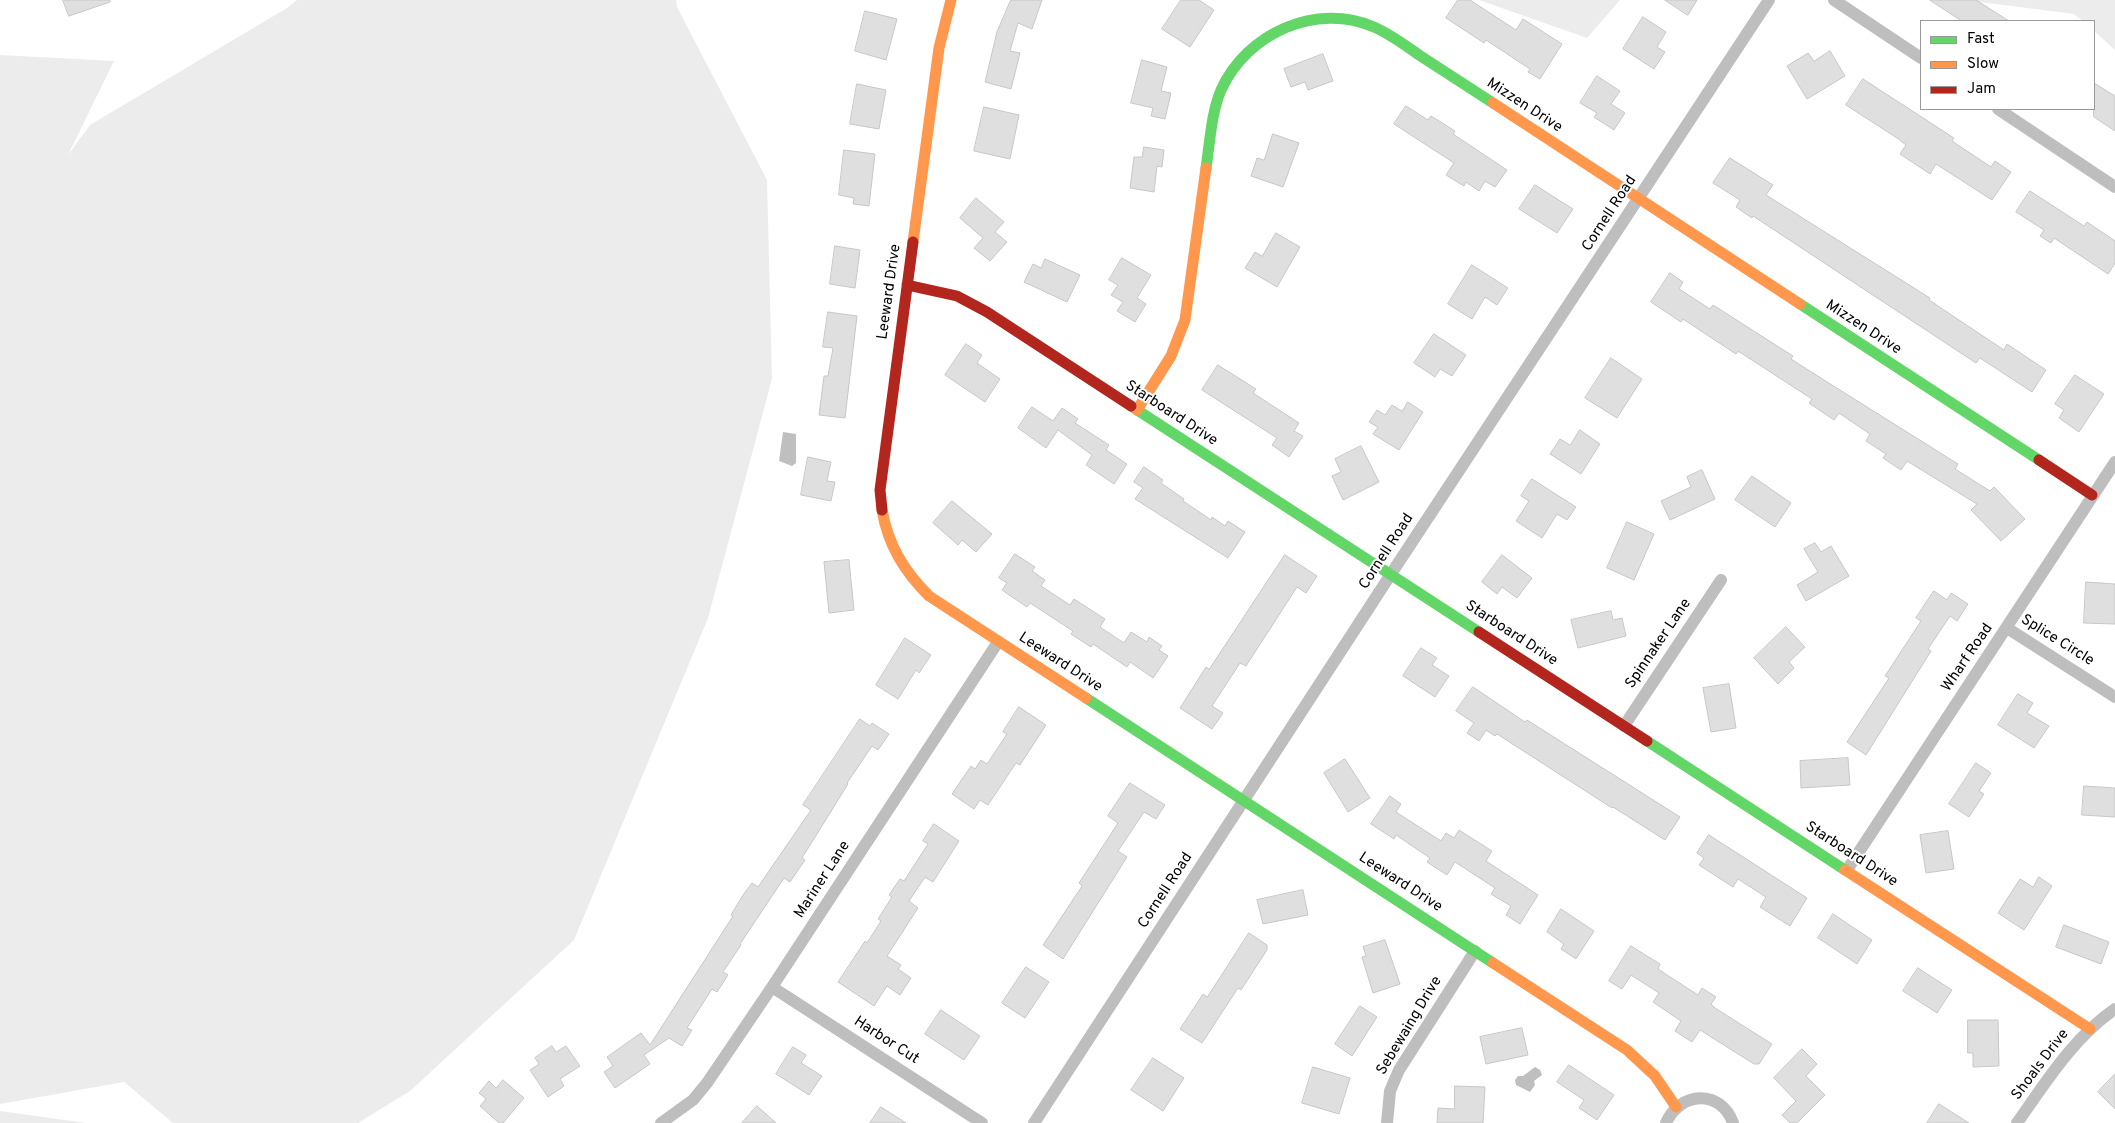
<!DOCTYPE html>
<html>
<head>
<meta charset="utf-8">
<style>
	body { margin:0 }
	#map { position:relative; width:2115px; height:1123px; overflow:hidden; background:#fff; font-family:Overpass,sans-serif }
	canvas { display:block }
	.legend { position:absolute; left:1920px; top:20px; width:175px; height:90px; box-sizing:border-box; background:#fff; border:1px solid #999; margin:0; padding:6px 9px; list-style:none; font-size:15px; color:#000 }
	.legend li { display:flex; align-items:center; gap:10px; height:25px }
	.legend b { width:25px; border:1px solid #999 }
</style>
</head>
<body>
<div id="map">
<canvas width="2115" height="1123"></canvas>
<ul class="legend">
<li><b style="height:6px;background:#63d668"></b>Fast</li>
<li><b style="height:6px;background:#ff974d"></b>Slow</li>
<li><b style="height:6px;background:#b3261e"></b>Jam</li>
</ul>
</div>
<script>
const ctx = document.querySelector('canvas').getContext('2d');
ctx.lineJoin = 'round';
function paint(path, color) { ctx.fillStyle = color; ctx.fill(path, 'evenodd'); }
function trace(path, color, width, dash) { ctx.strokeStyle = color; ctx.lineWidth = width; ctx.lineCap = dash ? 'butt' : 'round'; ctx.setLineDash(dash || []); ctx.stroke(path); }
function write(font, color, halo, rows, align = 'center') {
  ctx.font = font + ' Overpass,sans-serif'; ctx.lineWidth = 4; ctx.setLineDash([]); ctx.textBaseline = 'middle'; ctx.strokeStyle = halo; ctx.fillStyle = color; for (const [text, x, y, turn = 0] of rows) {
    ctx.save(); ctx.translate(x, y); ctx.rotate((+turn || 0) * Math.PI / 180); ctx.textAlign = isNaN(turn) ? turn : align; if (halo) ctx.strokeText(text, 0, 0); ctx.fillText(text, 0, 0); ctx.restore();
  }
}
const green = new Path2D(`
	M 297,0 L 676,0 L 677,7 L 767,180 L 772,379 L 708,618 L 574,940 L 410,1091 L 358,1123 L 173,1123 L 124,1082 L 0,1104 L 0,55 L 114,61 L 68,155 L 90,125 L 287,8 Z
	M 1479,0 L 1620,0 L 1587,38 Z
	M 1964,0 L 2115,0 L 2115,50 L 2094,31 L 2094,21 L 2083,21 L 2074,14 Z
	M 0,1111 L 86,1123 L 0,1123 Z`);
const water = new Path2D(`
	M 783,432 L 796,434 L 796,463 L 792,466 L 779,461 Z
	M 1535,1067 L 1540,1070 L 1542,1075 L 1534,1081 L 1535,1085 L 1530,1092 L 1516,1085 L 1515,1080 L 1518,1076 L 1523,1076 Z`);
const building = new Path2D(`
	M 63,0 L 110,0 L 110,2 L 69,16 Z
	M 1011,0 L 1042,0 L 1032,29 L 1018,23 L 1010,51 L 1020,53 L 1011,89 L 985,82 L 997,32 Z
	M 1181,0 L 1199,0 L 1214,10 L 1190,47 L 1162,29 Z
	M 1458,0 L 1470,0 L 1516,30 L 1523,19 L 1562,44 L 1540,79 L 1528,72 L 1530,69 L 1486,40 L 1484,43 L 1446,18 Z
	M 1665,0 L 1697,0 L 1688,15 Z
	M 1930,0 L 1976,0 L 2009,21 L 1962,21 Z
	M 865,11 L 897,19 L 886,60 L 855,51 Z
	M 1643,17 L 1666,32 L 1657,47 L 1665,52 L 1654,69 L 1623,49 Z
	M 1830,51 L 1845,76 L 1807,99 L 1787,66 L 1808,53 L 1814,61 Z
	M 1323,54 L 1333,81 L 1308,90 L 1305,82 L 1291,87 L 1284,69 Z
	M 1142,60 L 1167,67 L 1161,91 L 1171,93 L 1165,119 L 1151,116 L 1153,108 L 1131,103 Z
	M 1597,76 L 1620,91 L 1611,104 L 1625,113 L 1614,130 L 1594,117 L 1597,113 L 1580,103 Z
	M 1863,79 L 1954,138 L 1952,141 L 1991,167 L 1995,161 L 2011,172 L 1992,200 L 1936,164 L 1930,174 L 1900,154 L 1906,145 L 1897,138 L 1846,105 Z
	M 2094,83 L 2115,96 L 2115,131 L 2094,117 Z
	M 857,84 L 886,90 L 879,129 L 850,124 Z
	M 1406,106 L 1428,120 L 1431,116 L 1455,131 L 1453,134 L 1507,170 L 1495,187 L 1485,181 L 1479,191 L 1466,182 L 1464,186 L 1446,175 L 1454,163 L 1394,124 Z
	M 984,107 L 1019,115 L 1010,159 L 974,151 Z
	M 1273,134 L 1299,143 L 1283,187 L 1251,176 L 1257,158 L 1264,160 Z
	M 1144,147 L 1164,150 L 1162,167 L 1157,166 L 1154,192 L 1130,188 L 1134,157 L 1142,157 Z
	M 844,150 L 875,154 L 869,206 L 853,204 L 854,198 L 839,195 Z
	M 1730,158 L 1773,185 L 1766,195 L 1930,298 L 1929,300 L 2004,350 L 2007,344 L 2046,370 L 2032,392 L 1980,358 L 1976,363 L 1753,216 L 1752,218 L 1736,207 L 1740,200 L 1713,183 Z
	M 1535,185 L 1573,209 L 1557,233 L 1519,209 Z
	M 2030,191 L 2084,226 L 2087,222 L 2115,241 L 2115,263 L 2108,274 L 2054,238 L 2051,243 L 2040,236 L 2044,230 L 2016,212 Z
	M 976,198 L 1004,222 L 995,232 L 1007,242 L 990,261 L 974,248 L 983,238 L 960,218 Z
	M 1276,233 L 1300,247 L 1277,287 L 1245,268 L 1255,252 L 1262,256 Z
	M 835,246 L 860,250 L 855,288 L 830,284 Z
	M 1122,258 L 1151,275 L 1137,298 L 1146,304 L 1135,322 L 1117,311 L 1123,302 L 1111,295 L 1118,285 L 1109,280 Z
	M 1045,259 L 1080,275 L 1067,302 L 1024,282 L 1033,264 L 1041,268 Z
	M 1472,265 L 1508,288 L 1497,305 L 1485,297 L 1472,319 L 1448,304 Z
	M 1670,273 L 1683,282 L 1679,289 L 1710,309 L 1713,305 L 1793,356 L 1791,359 L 1824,380 L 1958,464 L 1955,469 L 1990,491 L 1994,487 L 2025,519 L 2001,541 L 1971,510 L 1977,504 L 1907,461 L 1901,470 L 1883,458 L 1886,454 L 1866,441 L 1870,434 L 1839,413 L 1834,420 L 1809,403 L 1812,399 L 1738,351 L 1736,354 L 1683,319 L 1681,322 L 1651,302 Z
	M 828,312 L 857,316 L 845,418 L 819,415 L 824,376 L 828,376 L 833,348 L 823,347 Z
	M 1434,334 L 1466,355 L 1452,376 L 1440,369 L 1435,377 L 1414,363 Z
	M 966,344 L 982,355 L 977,363 L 1000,379 L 985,402 L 945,375 Z
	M 1611,358 L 1642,379 L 1617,418 L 1585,398 Z
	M 1218,365 L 1256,389 L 1253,393 L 1299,423 L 1294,431 L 1303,436 L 1289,457 L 1272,445 L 1277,438 L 1202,390 Z
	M 2075,375 L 2104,394 L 2079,432 L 2059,418 L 2064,410 L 2055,404 Z
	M 1408,402 L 1423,412 L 1399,450 L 1373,434 L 1378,427 L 1369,422 L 1377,410 L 1385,415 L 1392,405 L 1402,411 Z
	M 1032,407 L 1053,421 L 1062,408 L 1078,419 L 1075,423 L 1109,445 L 1106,450 L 1127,464 L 1114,484 L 1086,465 L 1092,455 L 1058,430 L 1046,448 L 1018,428 Z
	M 1580,430 L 1600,444 L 1581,474 L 1550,454 L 1560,439 L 1570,445 Z
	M 1361,446 L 1379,482 L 1343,500 L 1332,476 L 1341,472 L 1335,459 Z
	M 808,457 L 831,462 L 827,481 L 835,482 L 831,501 L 801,495 Z
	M 1144,467 L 1163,480 L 1161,483 L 1184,499 L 1183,501 L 1211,520 L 1212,517 L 1225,526 L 1228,521 L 1245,532 L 1228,558 L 1135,499 L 1143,488 L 1134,482 Z
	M 1702,470 L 1715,499 L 1670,520 L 1661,501 L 1691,487 L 1687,477 Z
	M 1752,476 L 1791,503 L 1775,527 L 1735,500 Z
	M 1532,479 L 1576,507 L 1567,520 L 1557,514 L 1542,538 L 1516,521 L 1529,501 L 1521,496 Z
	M 952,501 L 992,534 L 976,552 L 962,540 L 958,545 L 933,523 Z
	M 1627,522 L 1654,534 L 1634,580 L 1607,568 Z
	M 1815,543 L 1821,552 L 1831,546 L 1849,576 L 1806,601 L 1797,585 L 1818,572 L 1804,549 Z
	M 1015,554 L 1035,567 L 1032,571 L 1045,580 L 1041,586 L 1070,605 L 1074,599 L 1105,619 L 1100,627 L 1124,643 L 1131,632 L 1147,642 L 1149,637 L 1162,646 L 1159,650 L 1168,656 L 1153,678 L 1130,662 L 1127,667 L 1093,644 L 1091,647 L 1071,634 L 1073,631 L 1030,603 L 1027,607 L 1002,590 L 1007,583 L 999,578 Z
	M 1285,555 L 1317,576 L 1306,593 L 1297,587 L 1246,666 L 1240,663 L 1212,706 L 1223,713 L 1212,729 L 1180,708 L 1206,667 L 1209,669 Z
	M 1502,555 L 1532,578 L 1517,598 L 1502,587 L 1497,594 L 1482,582 Z
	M 849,560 L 854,610 L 829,613 L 824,562 Z
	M 2086,582 L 2115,584 L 2115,624 L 2084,623 Z
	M 1934,591 L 1947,600 L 1951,593 L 1968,604 L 1957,621 L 1950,616 L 1928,649 L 1931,651 L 1866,755 L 1847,742 L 1889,678 L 1885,676 L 1921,621 L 1916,618 Z
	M 1611,611 L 1613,620 L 1622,618 L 1626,636 L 1578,648 L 1571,620 Z
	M 1786,627 L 1805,647 L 1789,662 L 1794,668 L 1778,684 L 1754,658 Z
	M 905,638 L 931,655 L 919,673 L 916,670 L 898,699 L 876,685 Z
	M 1421,648 L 1437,658 L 1432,665 L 1449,676 L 1435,697 L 1403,676 Z
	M 1729,684 L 1736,728 L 1711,732 L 1703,688 Z
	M 1473,687 L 1525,722 L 1527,720 L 1680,817 L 1665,840 L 1613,807 L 1612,808 L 1497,734 L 1495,736 L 1486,730 L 1479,741 L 1467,733 L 1474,723 L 1456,711 Z
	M 2018,694 L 2033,703 L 2027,713 L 2049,726 L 2034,748 L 1998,725 Z
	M 1019,707 L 1046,725 L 1020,765 L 1016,763 L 988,805 L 980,800 L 974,809 L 952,794 L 971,766 L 975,769 L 981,760 L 987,764 L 1007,734 L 1003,732 Z
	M 860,719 L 870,726 L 872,723 L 889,734 L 878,750 L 872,746 L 847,783 L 848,784 L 802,858 L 805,860 L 790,882 L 784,878 L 740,944 L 741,945 L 723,972 L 728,975 L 717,992 L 712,989 L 687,1028 L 692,1030 L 682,1046 L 669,1038 L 644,1055 L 650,1064 L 615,1088 L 604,1072 L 613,1066 L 607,1057 L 641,1033 L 650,1045 L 733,916 L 731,915 L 743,895 L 752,883 L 758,887 L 811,810 L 803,805 Z
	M 1848,758 L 1850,785 L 1801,788 L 1800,761 Z
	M 1345,759 L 1370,798 L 1348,812 L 1324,773 Z
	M 1976,763 L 1991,773 L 1979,791 L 1984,794 L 1969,817 L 1949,804 Z
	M 1130,783 L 1165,805 L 1156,819 L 1144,812 L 1118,851 L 1127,857 L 1063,959 L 1043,945 L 1082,886 L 1079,883 L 1118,823 L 1108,816 Z
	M 2084,786 L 2115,788 L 2115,817 L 2082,815 Z
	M 1390,796 L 1401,804 L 1396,812 L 1441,841 L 1446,833 L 1454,838 L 1459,830 L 1492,851 L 1486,861 L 1538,895 L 1520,924 L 1506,915 L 1511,906 L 1491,894 L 1495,888 L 1455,862 L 1447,875 L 1427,862 L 1430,858 L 1396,835 L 1394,839 L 1371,824 Z
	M 934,824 L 959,841 L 933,882 L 925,877 L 909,901 L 918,908 L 887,956 L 901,965 L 898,969 L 911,978 L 900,995 L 887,986 L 874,1006 L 838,982 L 865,941 L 867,943 L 881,921 L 878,919 L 892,897 L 889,895 L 900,879 L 904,881 L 928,844 L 923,841 Z
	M 1948,831 L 1954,869 L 1926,873 L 1920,835 Z
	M 1709,835 L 1807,898 L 1790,926 L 1760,907 L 1766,897 L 1738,879 L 1733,887 L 1699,865 L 1704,858 L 1697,853 Z
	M 2039,877 L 2052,886 L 2024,930 L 1998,913 L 2020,879 L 2033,887 Z
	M 1303,890 L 1308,915 L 1263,924 L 1257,900 Z
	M 1561,909 L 1594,931 L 1576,959 L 1561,949 L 1564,944 L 1547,932 Z
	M 1833,914 L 1872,940 L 1857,964 L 1818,938 Z
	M 2064,925 L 2109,942 L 2101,964 L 2056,947 Z
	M 1249,933 L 1267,945 L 1267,950 L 1241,990 L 1238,988 L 1202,1043 L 1180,1029 L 1203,994 L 1207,997 Z
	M 1385,940 L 1400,984 L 1373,993 L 1362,957 L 1366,956 L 1363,947 Z
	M 1631,946 L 1660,964 L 1658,969 L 1698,995 L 1702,988 L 1716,997 L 1711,1004 L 1715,1008 L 1772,1044 L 1759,1064 L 1754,1064 L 1700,1030 L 1692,1042 L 1675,1031 L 1681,1021 L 1653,1002 L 1659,993 L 1631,975 L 1622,989 L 1609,981 Z
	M 1026,967 L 1049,982 L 1025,1018 L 1002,1003 Z
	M 1918,968 L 1952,990 L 1937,1013 L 1903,991 Z
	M 1360,1006 L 1377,1017 L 1352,1056 L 1335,1044 Z
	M 941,1010 L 980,1036 L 964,1060 L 925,1034 Z
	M 1968,1020 L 1998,1020 L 1999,1066 L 1973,1067 L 1973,1053 L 1968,1053 Z
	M 1522,1028 L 1528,1055 L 1486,1064 L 1480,1037 Z
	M 552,1046 L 556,1052 L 566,1046 L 580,1066 L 560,1079 L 564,1086 L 548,1097 L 530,1070 L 539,1064 L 535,1058 Z
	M 793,1047 L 806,1055 L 801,1063 L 822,1076 L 809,1095 L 776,1074 Z
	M 1802,1049 L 1817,1064 L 1806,1076 L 1825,1095 L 1797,1123 L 1790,1123 L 1782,1115 L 1796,1101 L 1774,1078 Z
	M 1153,1058 L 1184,1078 L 1163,1111 L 1131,1090 Z
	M 1569,1065 L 1614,1095 L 1597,1120 L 1579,1108 L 1584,1100 L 1557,1082 Z
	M 1313,1067 L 1350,1078 L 1339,1114 L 1302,1103 Z
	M 2115,1074 L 2115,1109 L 2098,1092 Z
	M 503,1080 L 524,1098 L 503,1123 L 499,1123 L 480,1106 L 486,1099 L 479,1093 L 489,1081 L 496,1088 Z
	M 1455,1086 L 1485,1087 L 1483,1123 L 1437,1123 L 1438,1108 L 1454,1109 Z
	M 1939,1104 L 1969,1123 L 1927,1123 Z
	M 757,1106 L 776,1123 L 742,1123 Z
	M 881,1107 L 906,1123 L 870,1123 Z`);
const street = new Path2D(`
	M 1834,0 L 1921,58
	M 1998,109 L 2115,187
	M 2007,628 L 2115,697
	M 1624,726 L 1721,580
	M 1847,870 L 2115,462
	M 772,987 L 982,1123
	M 661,1123 L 693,1100 L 707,1083 L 772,987 L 998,642
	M 1034,1123 L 1391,574 L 1769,0
	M 1387,1123 L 1390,1091 L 1399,1070 L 1475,951
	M 1666,1123 C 1680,1091 1721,1089 1733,1123
	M 2017,1123 C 2046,1082 2073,1038 2115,1009`);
const fast = new Path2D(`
	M 1206,168 C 1210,142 1211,114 1221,90 C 1247,33 1316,2 1374,27 C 1390,34 1405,45 1419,55 C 1444,71 1468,87 1493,103
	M 1800,304 L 2039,460
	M 1131,406 L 1479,632
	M 1086,698 L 1493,963
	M 1647,741 L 1845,870`);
const slow = new Path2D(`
	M 1493,103 L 1800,304
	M 913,242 L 939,48 L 951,0
	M 1137,410 L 1171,356 L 1185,320 L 1206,168
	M 882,510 C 888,545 904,571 929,596 L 1086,698
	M 1845,870 L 2090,1029
	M 1493,963 L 1627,1050 L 1655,1076 L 1676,1107`);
const jam = new Path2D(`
	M 907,285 L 957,296 L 987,312 L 1131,406
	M 2039,460 L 2092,495
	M 882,510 L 880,490 L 913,242
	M 1479,632 L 1647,741`);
const streetNames = [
	["Mizzen Drive",1524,106,33],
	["Cornell Road",1610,214,-57],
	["Leeward Drive",890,292,-82],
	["Mizzen Drive",1863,328,33],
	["Starboard Drive",1171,414,33],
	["Cornell Road",1387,552,-57],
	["Starboard Drive",1511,634,33],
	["Splice Circle",2057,641,32],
	["Spinnaker Lane",1659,644,-56],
	["Wharf Road",1968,658,-56],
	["Leeward Drive",1060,663,33],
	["Starboard Drive",1851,855,33],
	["Mariner Lane",823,880,-57],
	["Leeward Drive",1400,883,33],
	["Cornell Road",1166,891,-57],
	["Sebewaing Drive",1410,1026,-59],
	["Harbor Cut",886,1041,33],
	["Shoals Drive",2041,1065,-53]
];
paint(green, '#ececec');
paint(water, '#bfbfbf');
paint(building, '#dfdfdf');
trace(building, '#c7c7c7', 1);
trace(street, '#bebebe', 12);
trace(fast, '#63d668', 11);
trace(slow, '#ff974d', 11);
trace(jam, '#b3261e', 11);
write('15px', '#000', '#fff', streetNames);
</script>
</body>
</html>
